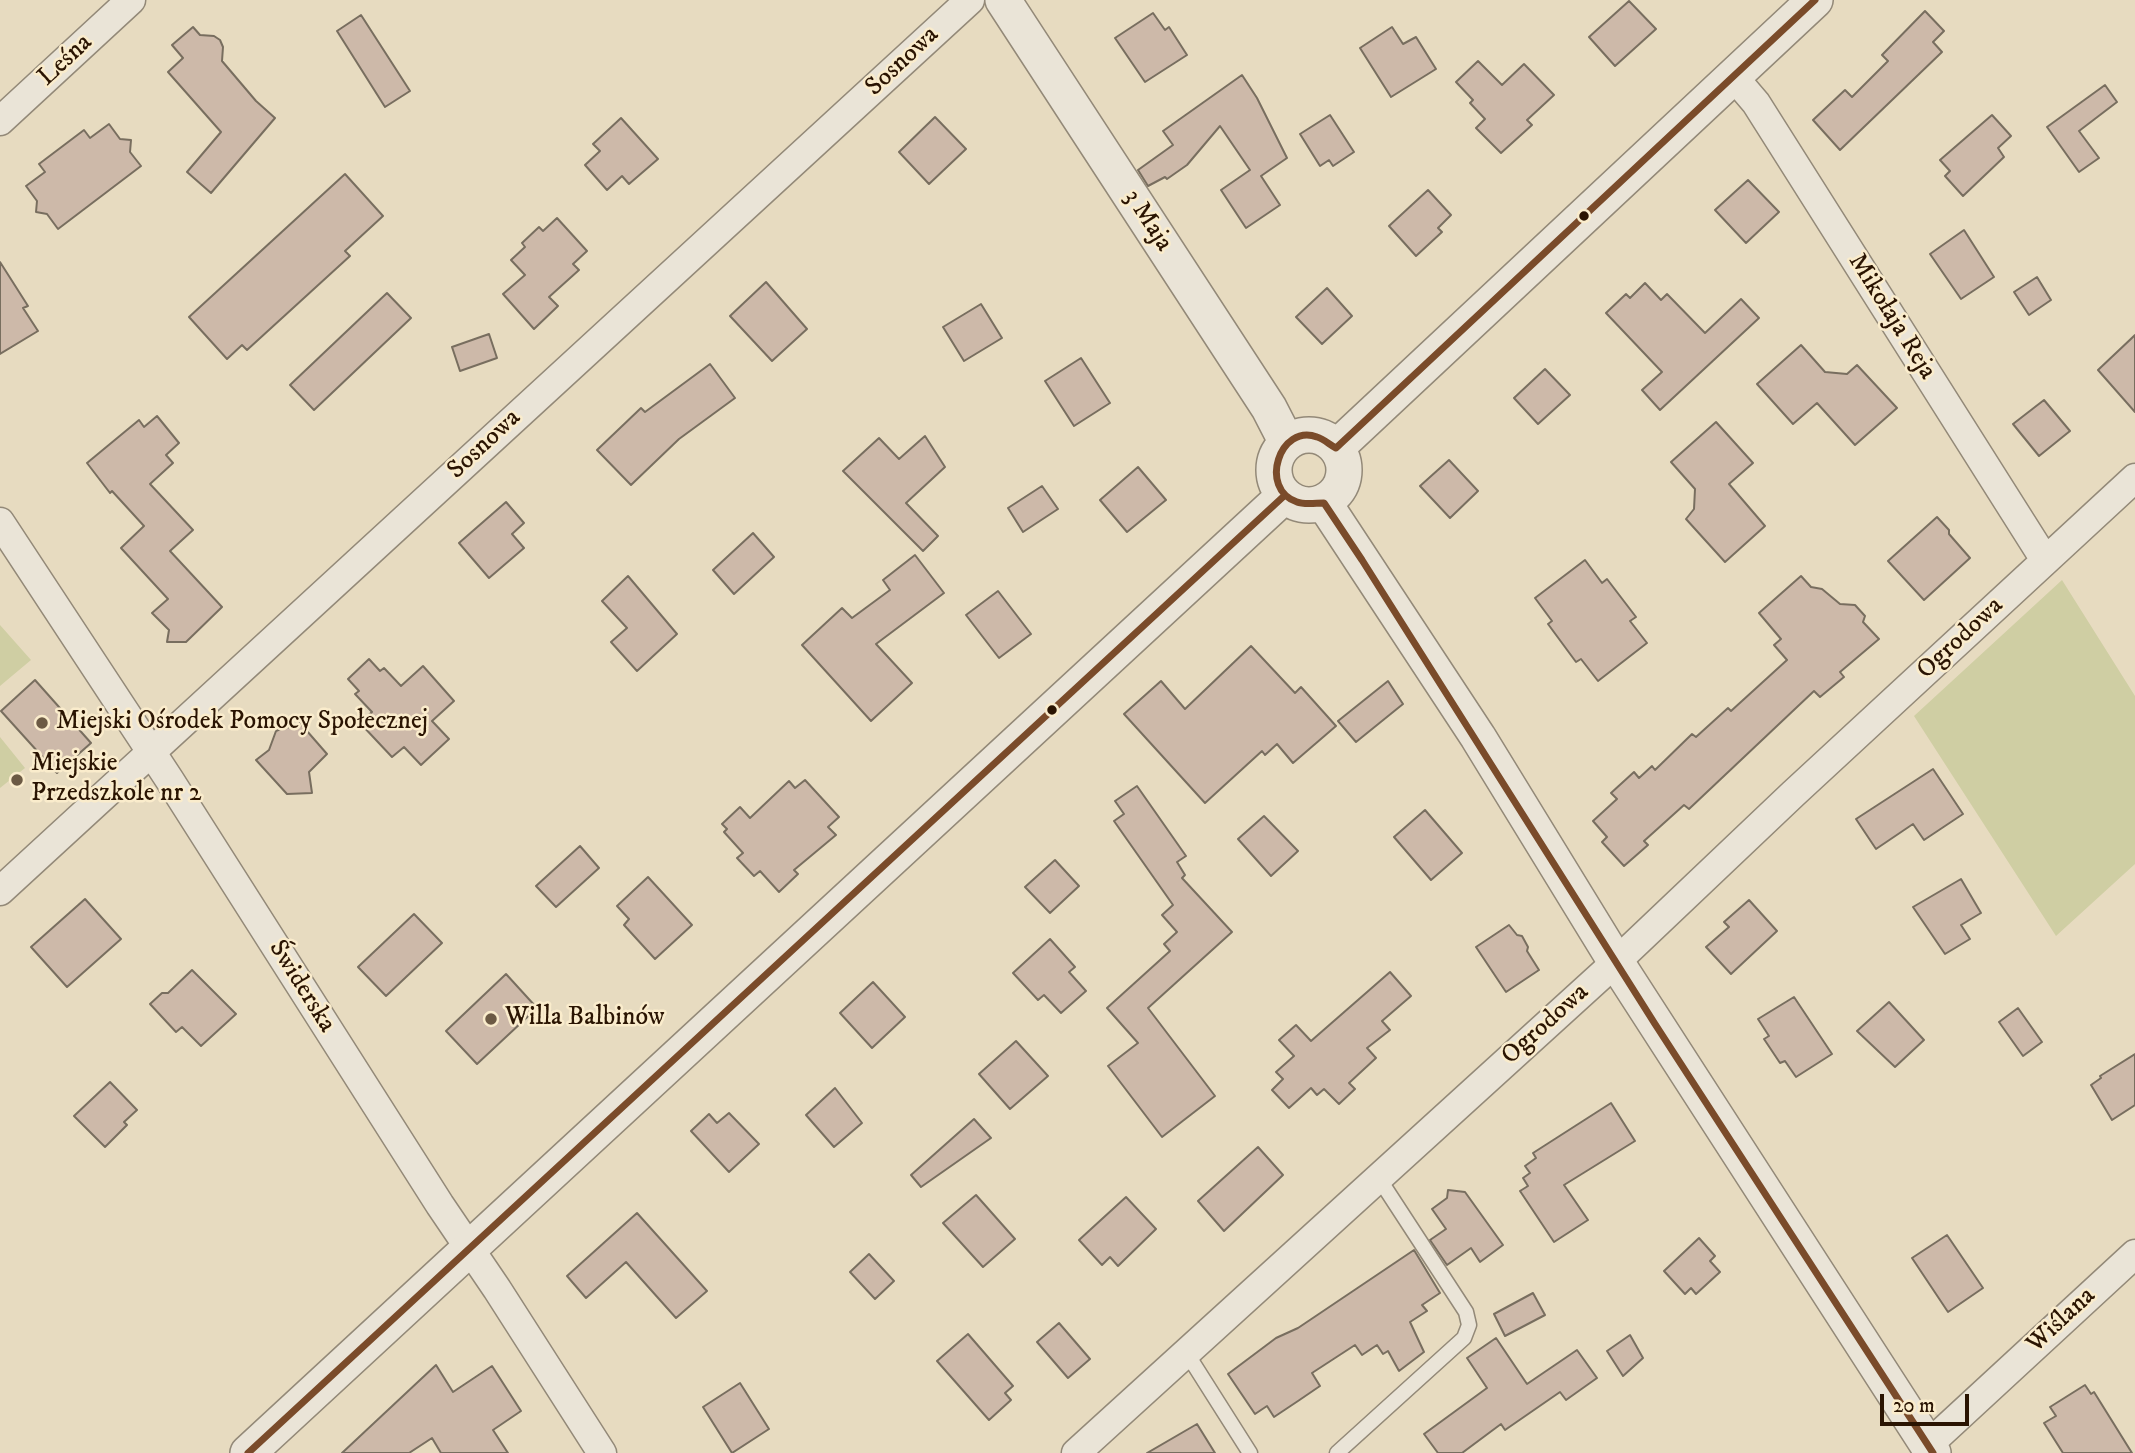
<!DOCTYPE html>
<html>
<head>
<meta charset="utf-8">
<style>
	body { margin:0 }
	#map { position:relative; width:2135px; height:1453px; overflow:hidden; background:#e7dbc0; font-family:"IM FELL DW Pica",serif }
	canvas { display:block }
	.scale { position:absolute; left:1880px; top:1394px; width:89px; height:32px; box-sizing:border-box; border:4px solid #2a1402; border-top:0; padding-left:9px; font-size:21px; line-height:24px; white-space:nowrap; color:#2a1402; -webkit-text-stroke:5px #faeccc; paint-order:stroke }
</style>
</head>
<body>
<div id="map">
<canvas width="2135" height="1453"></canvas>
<div class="scale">20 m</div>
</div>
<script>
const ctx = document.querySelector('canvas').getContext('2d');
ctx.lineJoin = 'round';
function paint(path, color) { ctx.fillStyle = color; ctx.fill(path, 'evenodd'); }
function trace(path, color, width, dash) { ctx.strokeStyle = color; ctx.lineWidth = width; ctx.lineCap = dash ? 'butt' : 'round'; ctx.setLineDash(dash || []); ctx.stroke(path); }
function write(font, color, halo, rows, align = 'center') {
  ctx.font = font + ' "IM FELL DW Pica",serif'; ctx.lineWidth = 5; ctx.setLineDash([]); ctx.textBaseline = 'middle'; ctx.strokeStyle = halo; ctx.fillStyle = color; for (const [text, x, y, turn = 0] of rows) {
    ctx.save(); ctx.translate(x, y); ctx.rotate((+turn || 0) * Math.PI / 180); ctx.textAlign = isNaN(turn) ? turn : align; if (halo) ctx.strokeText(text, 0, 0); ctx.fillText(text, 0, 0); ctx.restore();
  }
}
const green = new Path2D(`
	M 2062,580 L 2135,696 L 2135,864 L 2056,936 L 1914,716 Z
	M 0,625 L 31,660 L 0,686 Z
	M 0,737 L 25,768 L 0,788 Z`);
const building = new Path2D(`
	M 1629,1 L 1656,29 L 1615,66 L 1589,37 Z
	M 1925,11 L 1944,31 L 1933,42 L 1942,52 L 1840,150 L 1813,120 L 1845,90 L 1852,97 L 1888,61 L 1882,55 Z
	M 1153,13 L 1165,30 L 1169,27 L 1187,55 L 1145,82 L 1115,38 Z
	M 361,15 L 410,91 L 385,107 L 337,31 Z
	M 193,27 L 200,35 L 214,36 L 220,40 L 223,47 L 222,61 L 256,101 L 275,118 L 211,193 L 187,172 L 221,132 L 168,72 L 183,58 L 172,45 Z
	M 1392,27 L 1403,44 L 1416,37 L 1436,69 L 1391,97 L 1360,48 Z
	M 1478,61 L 1502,85 L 1524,64 L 1554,95 L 1527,120 L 1532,125 L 1501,153 L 1476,128 L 1485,119 L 1470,103 L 1473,100 L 1456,82 Z
	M 1242,75 L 1257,98 L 1287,158 L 1261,176 L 1280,205 L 1246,228 L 1221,190 L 1250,170 L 1220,126 L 1187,165 L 1167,179 L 1165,177 L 1148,186 L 1138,170 L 1173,145 L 1163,131 Z
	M 2105,85 L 2117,102 L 2079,131 L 2099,158 L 2079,172 L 2047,127 Z
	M 1330,115 L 1354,152 L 1333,166 L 1329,160 L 1320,166 L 1300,134 Z
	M 1992,115 L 2011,136 L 1998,148 L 2004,157 L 1963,196 L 1945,176 L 1950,171 L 1940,160 Z
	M 935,117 L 966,149 L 929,184 L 899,152 Z
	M 621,118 L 658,159 L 629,184 L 622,176 L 607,190 L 585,165 L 600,151 L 593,144 Z
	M 109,124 L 120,139 L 131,140 L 130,152 L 141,166 L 58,229 L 47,214 L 36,212 L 37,201 L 26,186 L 45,172 L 39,164 L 84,130 L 90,138 Z
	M 345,174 L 383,216 L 345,251 L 350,256 L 247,350 L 242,345 L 227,359 L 189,317 Z
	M 1748,180 L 1779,212 L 1746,243 L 1715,210 Z
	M 1428,190 L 1451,215 L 1438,228 L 1442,232 L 1416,256 L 1389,226 Z
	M 557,218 L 587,251 L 573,264 L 579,270 L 549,297 L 558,306 L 534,329 L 503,294 L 525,275 L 511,260 L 525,247 L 522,243 L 539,227 L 543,231 Z
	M 1964,230 L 1994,277 L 1961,299 L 1930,254 Z
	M 0,262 L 28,306 L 23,308 L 38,331 L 0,354 Z
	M 2037,277 L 2051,300 L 2029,315 L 2014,292 Z
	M 766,282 L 807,329 L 772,361 L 730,316 Z
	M 1645,283 L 1661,300 L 1667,294 L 1705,333 L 1741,299 L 1759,318 L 1660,410 L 1642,390 L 1662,372 L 1606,313 L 1626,294 L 1630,298 Z
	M 1327,288 L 1352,316 L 1322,344 L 1296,317 Z
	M 387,293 L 411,318 L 314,410 L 290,385 Z
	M 981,304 L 1002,338 L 964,361 L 943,327 Z
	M 489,334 L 497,358 L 460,371 L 452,347 Z
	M 2135,335 L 2135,412 L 2098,370 Z
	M 1801,345 L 1825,372 L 1847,374 L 1857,365 L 1897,408 L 1855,445 L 1817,403 L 1793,424 L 1757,384 Z
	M 1081,358 L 1110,403 L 1074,426 L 1045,381 Z
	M 710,364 L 735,398 L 679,439 L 631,485 L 597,450 L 641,408 L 645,412 Z
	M 1545,369 L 1570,395 L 1538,424 L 1514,398 Z
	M 2044,400 L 2070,431 L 2039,456 L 2013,424 Z
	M 157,416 L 179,443 L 166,455 L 173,463 L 150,484 L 193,530 L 170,551 L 222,607 L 186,642 L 167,642 L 169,630 L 152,613 L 168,599 L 121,548 L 144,526 L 112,491 L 110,493 L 87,463 L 139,420 L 144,427 Z
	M 1716,422 L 1753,463 L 1729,484 L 1765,526 L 1725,562 L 1686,519 L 1694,509 L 1695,489 L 1671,462 Z
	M 925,436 L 945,467 L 906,503 L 938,536 L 923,551 L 843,471 L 879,438 L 899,459 Z
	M 1449,460 L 1478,491 L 1450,518 L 1420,486 Z
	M 1138,467 L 1166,500 L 1127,532 L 1100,500 Z
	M 1042,486 L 1058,509 L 1023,532 L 1008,508 Z
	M 506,502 L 524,523 L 512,534 L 524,548 L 489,578 L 459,543 Z
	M 1937,517 L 1949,530 L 1949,534 L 1970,558 L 1924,600 L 1888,561 Z
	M 753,533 L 774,557 L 734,594 L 713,570 Z
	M 915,555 L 944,593 L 876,644 L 912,683 L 871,721 L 802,645 L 842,608 L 852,618 L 890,590 L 883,580 Z
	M 1585,560 L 1602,583 L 1607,579 L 1636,617 L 1630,621 L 1647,643 L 1598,681 L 1581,659 L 1576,662 L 1548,624 L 1552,621 L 1535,598 Z
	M 628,576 L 677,634 L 637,671 L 611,642 L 627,628 L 602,601 Z
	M 1801,576 L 1811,587 L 1822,589 L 1840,604 L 1855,605 L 1865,616 L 1863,622 L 1879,639 L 1840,672 L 1844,677 L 1820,697 L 1814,691 L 1689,809 L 1684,805 L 1644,841 L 1648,845 L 1624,866 L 1602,842 L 1607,837 L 1593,821 L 1617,799 L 1611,793 L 1634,772 L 1639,778 L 1652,766 L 1655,770 L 1692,734 L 1696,737 L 1728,708 L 1731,711 L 1787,660 L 1774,645 L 1781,639 L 1759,613 Z
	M 998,591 L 1031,634 L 999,658 L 966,615 Z
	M 1251,646 L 1295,693 L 1301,687 L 1336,726 L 1293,763 L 1277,744 L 1265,755 L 1262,751 L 1205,803 L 1124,714 L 1161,681 L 1185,709 Z
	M 369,659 L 380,671 L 384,668 L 401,686 L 423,666 L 454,701 L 432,721 L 449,739 L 421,765 L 404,747 L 392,757 L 360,723 L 372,712 L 355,694 L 359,691 L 348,679 Z
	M 35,680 L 91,743 L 57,773 L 1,711 Z
	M 1388,681 L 1403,704 L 1356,742 L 1338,721 Z
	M 300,723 L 327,754 L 309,772 L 312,793 L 287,794 L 256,760 L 269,750 L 276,731 L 285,727 L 293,728 Z
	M 1933,769 L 1963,814 L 1924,840 L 1913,824 L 1876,849 L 1856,819 Z
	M 805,780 L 839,817 L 828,827 L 836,835 L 794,870 L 798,874 L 779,892 L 760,871 L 754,876 L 737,858 L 743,853 L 724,832 L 727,829 L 722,824 L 740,807 L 750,818 L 789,781 L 795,788 Z
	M 1137,786 L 1186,856 L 1177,862 L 1185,875 L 1182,878 L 1232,932 L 1148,1008 L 1215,1096 L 1162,1137 L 1108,1066 L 1138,1043 L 1107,1008 L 1170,951 L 1164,944 L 1177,932 L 1162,915 L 1173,905 L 1114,821 L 1124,814 L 1115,801 Z
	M 1425,810 L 1462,853 L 1431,880 L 1394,837 Z
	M 1264,816 L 1298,851 L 1271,876 L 1238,839 Z
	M 580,846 L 599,868 L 556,907 L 536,886 Z
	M 1055,860 L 1079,886 L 1050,913 L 1025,887 Z
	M 648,877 L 692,925 L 655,959 L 624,925 L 629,919 L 617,906 Z
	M 1961,879 L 1981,913 L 1961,925 L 1970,939 L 1945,954 L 1913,907 Z
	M 85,899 L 121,939 L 67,987 L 31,947 Z
	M 1749,900 L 1777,931 L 1731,974 L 1706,947 L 1729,927 L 1724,922 Z
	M 414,914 L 442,943 L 386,996 L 358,967 Z
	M 1509,925 L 1517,935 L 1522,936 L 1528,947 L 1527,951 L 1539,970 L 1506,992 L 1476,947 Z
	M 1050,939 L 1075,967 L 1069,972 L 1086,991 L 1061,1013 L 1044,995 L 1038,1000 L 1013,973 Z
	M 192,970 L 236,1014 L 201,1046 L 182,1027 L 176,1032 L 150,1004 L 162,993 L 168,993 Z
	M 1390,972 L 1411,996 L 1382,1021 L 1390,1030 L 1367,1048 L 1376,1058 L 1349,1083 L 1355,1089 L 1339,1104 L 1324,1089 L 1317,1095 L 1311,1088 L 1289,1108 L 1272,1090 L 1283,1079 L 1276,1072 L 1294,1056 L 1279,1040 L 1296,1025 L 1311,1041 Z
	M 506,974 L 537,1008 L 477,1064 L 446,1031 Z
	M 873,982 L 905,1017 L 872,1048 L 840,1013 Z
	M 1794,997 L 1832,1054 L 1796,1077 L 1785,1061 L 1780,1063 L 1764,1039 L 1769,1036 L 1758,1019 Z
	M 1889,1002 L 1924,1040 L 1895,1067 L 1857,1031 Z
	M 2018,1008 L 2042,1042 L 2023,1056 L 1999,1022 Z
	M 1016,1041 L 1048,1076 L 1010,1109 L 979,1074 Z
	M 2135,1054 L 2135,1105 L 2112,1120 L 2091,1085 L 2101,1078 L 2100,1076 Z
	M 110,1082 L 137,1110 L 124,1122 L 127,1125 L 105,1147 L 74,1116 Z
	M 835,1088 L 862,1123 L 834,1147 L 806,1115 Z
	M 1611,1103 L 1635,1141 L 1564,1185 L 1588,1220 L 1554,1242 L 1520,1191 L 1528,1186 L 1523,1178 L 1530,1173 L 1525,1166 L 1536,1158 L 1533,1153 Z
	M 729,1113 L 759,1144 L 729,1172 L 691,1131 L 709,1114 L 717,1123 Z
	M 974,1119 L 991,1138 L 921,1187 L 911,1175 Z
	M 1258,1147 L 1283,1175 L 1224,1231 L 1198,1201 Z
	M 1448,1190 L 1465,1192 L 1503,1245 L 1480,1262 L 1471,1248 L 1447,1265 L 1430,1240 L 1446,1229 L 1432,1209 L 1447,1198 Z
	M 976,1195 L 1015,1239 L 983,1267 L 943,1223 Z
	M 1126,1197 L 1156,1229 L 1118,1266 L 1110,1257 L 1102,1265 L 1079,1240 Z
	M 637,1213 L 707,1291 L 676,1318 L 626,1262 L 586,1298 L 567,1276 Z
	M 1947,1235 L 1983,1288 L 1948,1312 L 1912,1258 Z
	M 1699,1238 L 1715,1256 L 1710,1261 L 1720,1272 L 1696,1294 L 1691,1288 L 1685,1294 L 1664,1271 Z
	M 1414,1250 L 1440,1293 L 1422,1305 L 1427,1311 L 1410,1322 L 1424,1352 L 1399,1371 L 1388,1351 L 1383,1354 L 1377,1345 L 1362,1355 L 1355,1345 L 1312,1373 L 1320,1386 L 1298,1401 L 1274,1417 L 1267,1406 L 1255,1414 L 1228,1374 L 1276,1338 L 1298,1328 Z
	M 869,1254 L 894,1281 L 875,1299 L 850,1272 Z
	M 1533,1293 L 1545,1315 L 1505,1336 L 1494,1314 Z
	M 1059,1323 L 1090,1359 L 1068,1378 L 1037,1342 Z
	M 968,1334 L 1013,1386 L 1005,1393 L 1011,1400 L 989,1420 L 937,1361 Z
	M 1630,1335 L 1643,1358 L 1623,1376 L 1607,1351 Z
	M 1496,1338 L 1527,1384 L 1577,1350 L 1597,1378 L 1566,1400 L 1560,1392 L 1505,1430 L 1501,1424 L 1462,1453 L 1438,1453 L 1424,1434 L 1487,1388 L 1467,1358 Z
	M 436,1365 L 453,1392 L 492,1366 L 521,1411 L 493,1430 L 508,1453 L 441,1453 L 432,1438 L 409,1453 L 342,1453 Z
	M 740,1383 L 769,1429 L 732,1453 L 703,1407 Z
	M 2085,1385 L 2091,1394 L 2094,1392 L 2132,1453 L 2063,1453 L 2044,1423 L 2056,1416 L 2050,1407 Z
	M 1197,1424 L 1215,1453 L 1147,1453 Z`);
const service = new Path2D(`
	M 1186,1352 L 1250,1453
	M 1337,1453 L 1464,1338 L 1469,1325 L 1466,1312 L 1378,1177`);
const minor = new Path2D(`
	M 1733,76 L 1756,103 L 2045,560
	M 0,121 L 131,0
	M 0,522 L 169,779 L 440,1205 L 497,1289 L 602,1453
	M 0,891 L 970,0
	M 1928,1445 L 2135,1254
	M 1076,1453 L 1616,962 L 1793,794 L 2135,478`);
const tertiary = new Path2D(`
	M 1003,0 L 1269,408 L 1287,443
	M1274 470a35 35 0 1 1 70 0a35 35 0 1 1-70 0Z
	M 1336,448 L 1815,0
	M 1324,503 L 1478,737 L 1616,962 L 1933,1453
	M 248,1453 L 1284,496`);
const bus1 = new Path2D(`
	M 1815,0 L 1336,448 C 1330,445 1324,439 1317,437 C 1280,423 1258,489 1297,502 C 1304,505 1316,503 1324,503 L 1362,560 L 1655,1024 L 1933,1453
	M 248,1453 L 1284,496`);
const markers = [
	[1584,216,6,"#2a1402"],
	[1052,710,6,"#2a1402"],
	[42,723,7,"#6c5a44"],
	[17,780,7,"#6c5a44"],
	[491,1019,7,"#6c5a44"]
];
const streetNames = [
	["Leśna",66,61,-43],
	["Sosnowa",903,62,-43],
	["3 Maja",1147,221,57],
	["Mikołaja Reja",1891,317,58],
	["Sosnowa",485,445,-43],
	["Ogrodowa",1961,639,-43],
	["Świderska",301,987,58],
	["Ogrodowa",1546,1025,-42],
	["Wiślana",2062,1321,-43]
];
const poiNames = [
	["Miejski Ośrodek Pomocy Społecznej",56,723],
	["Miejskie",31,765],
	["Przedszkole nr 2",31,795],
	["Willa Balbinów",505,1019]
];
paint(green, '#cfcea3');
paint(building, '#cdb9a9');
trace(building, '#786e5f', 2);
trace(service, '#938978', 17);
trace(minor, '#938978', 31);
trace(tertiary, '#938978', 38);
trace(service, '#eae4d7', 14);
trace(minor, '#eae4d7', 28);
trace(tertiary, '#eae4d7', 35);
trace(bus1, '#7a4b2a', 7);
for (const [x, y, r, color] of markers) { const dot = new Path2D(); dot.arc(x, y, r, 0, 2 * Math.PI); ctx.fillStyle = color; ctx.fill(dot); trace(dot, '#faeccc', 2.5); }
write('26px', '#2a1402', '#faeccc', streetNames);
write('26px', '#2a1402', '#faeccc', poiNames, 'left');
</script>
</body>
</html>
